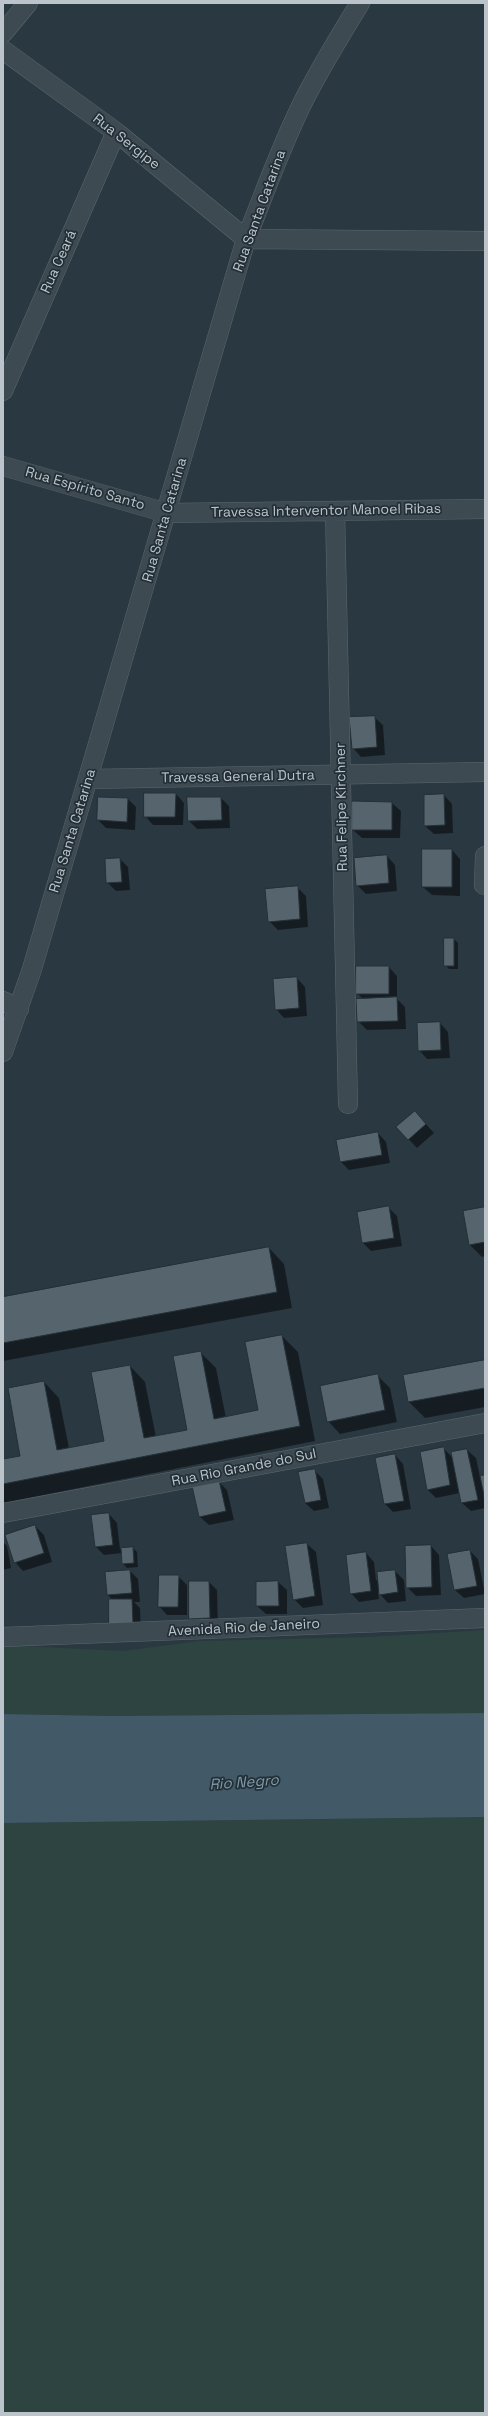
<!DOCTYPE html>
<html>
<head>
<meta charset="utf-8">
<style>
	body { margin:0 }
	#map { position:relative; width:488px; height:2416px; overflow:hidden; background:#2a3841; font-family:"Space Grotesk",sans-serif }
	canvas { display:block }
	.frame { position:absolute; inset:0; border:4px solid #bbc4cb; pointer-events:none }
</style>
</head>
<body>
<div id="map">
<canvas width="488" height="2416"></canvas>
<div class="frame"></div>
</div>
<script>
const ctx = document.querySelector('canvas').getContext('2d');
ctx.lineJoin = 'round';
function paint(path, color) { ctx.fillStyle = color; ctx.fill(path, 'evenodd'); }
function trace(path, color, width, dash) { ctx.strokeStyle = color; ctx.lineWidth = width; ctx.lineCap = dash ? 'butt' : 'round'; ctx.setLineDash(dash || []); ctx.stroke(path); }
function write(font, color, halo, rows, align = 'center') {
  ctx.font = font + ' "Space Grotesk",sans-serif'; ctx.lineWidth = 3.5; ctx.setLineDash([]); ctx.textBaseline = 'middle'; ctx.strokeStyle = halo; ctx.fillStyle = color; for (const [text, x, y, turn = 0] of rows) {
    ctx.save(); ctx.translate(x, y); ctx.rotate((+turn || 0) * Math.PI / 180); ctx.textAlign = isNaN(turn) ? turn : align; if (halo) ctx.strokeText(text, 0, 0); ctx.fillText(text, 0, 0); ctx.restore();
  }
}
const green = new Path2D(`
	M 485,1630 L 485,1713 L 111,1716 L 3,1714 L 3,1645 L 123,1651 L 200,1641 L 369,1637 Z
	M 485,1817 L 485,2413 L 3,2413 L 3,1823 Z`);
const water = new Path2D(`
	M 485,1713 L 485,1817 L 3,1823 L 3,1714 L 111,1716 Z`);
const shadow = new Path2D(`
	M 374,717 L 383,725 L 385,755 L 361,757 L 353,748 Z
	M 176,794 L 184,803 L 183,825 L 153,825 L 145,816 Z
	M 444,795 L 452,804 L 453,833 L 434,834 L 425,826 Z
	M 221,798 L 229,806 L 230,828 L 197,829 L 189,821 Z
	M 128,799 L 136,807 L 135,830 L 106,828 L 98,820 Z
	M 353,802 L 392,803 L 401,811 L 400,838 L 362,838 L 353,830 Z
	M 452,850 L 460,859 L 460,896 L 432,895 L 423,887 Z
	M 387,856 L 395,865 L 397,891 L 366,894 L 357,885 Z
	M 120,859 L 128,867 L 130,890 L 116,891 L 107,882 Z
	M 297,887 L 306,896 L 308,927 L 278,930 L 269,921 Z
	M 454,939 L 458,943 L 458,969 L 449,969 L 445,965 Z
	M 389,967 L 397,976 L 397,999 L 405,1007 L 406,1029 L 367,1030 L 358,1021 L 363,999 L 357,993 Z
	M 297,978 L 305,987 L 307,1016 L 284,1018 L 276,1009 Z
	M 440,1023 L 448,1032 L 450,1058 L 427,1059 L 419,1050 Z
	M 415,1112 L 434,1133 L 417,1148 L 397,1127 Z
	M 378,1133 L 386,1142 L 390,1163 L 349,1170 L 341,1162 Z
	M 388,1207 L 397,1216 L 402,1246 L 371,1251 L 363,1243 Z
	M 485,1208 L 485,1256 L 482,1257 L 469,1244 Z
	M 269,1248 L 284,1264 L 292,1308 L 3,1361 L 3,1298 Z
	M 282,1336 L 298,1352 L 315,1441 L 3,1503 L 3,1460 L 22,1456 L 44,1382 L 59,1398 L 69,1448 L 105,1441 L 130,1366 L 145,1382 L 156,1437 L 189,1430 L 200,1352 L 216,1368 L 226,1418 L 259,1411 Z
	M 485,1361 L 485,1407 L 425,1418 L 409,1402 L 404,1376 Z
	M 377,1375 L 390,1388 L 397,1422 L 340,1434 L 328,1421 Z
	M 443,1448 L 453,1458 L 467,1450 L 476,1458 L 480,1477 L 485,1476 L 485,1494 L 483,1492 L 485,1508 L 471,1511 L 462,1503 L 460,1493 L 436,1498 L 427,1489 Z
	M 395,1455 L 403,1464 L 411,1509 L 393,1512 L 385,1504 L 376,1459 Z
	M 314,1470 L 323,1479 L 329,1508 L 314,1511 L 305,1503 Z
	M 218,1481 L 227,1490 L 234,1520 L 209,1525 L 200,1517 L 194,1487 Z
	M 109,1514 L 117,1523 L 120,1549 L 133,1548 L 137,1552 L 138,1567 L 127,1568 L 123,1564 L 122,1553 L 104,1555 L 96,1547 Z
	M 35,1526 L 44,1535 L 52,1562 L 23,1571 L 15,1562 Z
	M 3,1542 L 7,1546 L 11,1568 L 3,1570 Z
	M 307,1544 L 316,1552 L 323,1605 L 303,1608 L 294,1599 Z
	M 431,1546 L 439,1555 L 441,1595 L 416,1596 L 407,1587 Z
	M 470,1551 L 478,1559 L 485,1594 L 464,1598 L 455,1590 Z
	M 366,1553 L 374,1562 L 376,1580 L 395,1571 L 404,1580 L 406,1601 L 388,1603 L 378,1592 L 379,1599 L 359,1602 L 351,1593 Z
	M 130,1571 L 138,1579 L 140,1602 L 134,1602 L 140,1608 L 141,1632 L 108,1595 Z
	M 178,1576 L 187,1585 L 187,1615 L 167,1615 L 159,1606 Z
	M 209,1582 L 217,1590 L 218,1626 L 199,1627 L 190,1618 Z
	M 278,1582 L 287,1590 L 287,1614 L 266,1614 L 257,1606 L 257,1583 Z`);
const building = new Path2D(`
	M 375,716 L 377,747 L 352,749 L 349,717 Z
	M 144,793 L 176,793 L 175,817 L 144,817 Z
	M 444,794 L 445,825 L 424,826 L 424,795 Z
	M 98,797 L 128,798 L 127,822 L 97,820 Z
	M 187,797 L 221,797 L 222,820 L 188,821 Z
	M 352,801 L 392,802 L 392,830 L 352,830 Z
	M 422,849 L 452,849 L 452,887 L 422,887 Z
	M 387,855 L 389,883 L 356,886 L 354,858 Z
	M 120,858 L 122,882 L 106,883 L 105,859 Z
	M 298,886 L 300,919 L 268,922 L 265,889 Z
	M 444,938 L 454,938 L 454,966 L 444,966 Z
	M 356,966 L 389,966 L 389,994 L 356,994 Z
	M 297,977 L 299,1008 L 275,1010 L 273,979 Z
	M 397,997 L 398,1021 L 357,1022 L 356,999 Z
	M 440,1022 L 441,1050 L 418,1051 L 417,1023 Z
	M 415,1111 L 426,1124 L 408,1140 L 396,1127 Z
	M 378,1132 L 382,1155 L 340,1162 L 336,1140 Z
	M 389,1206 L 394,1238 L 362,1243 L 357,1212 Z
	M 485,1207 L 485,1242 L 469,1245 L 463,1211 Z
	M 269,1247 L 277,1292 L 3,1343 L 3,1297 Z
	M 282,1335 L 300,1426 L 3,1484 L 3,1459 L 20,1456 L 8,1388 L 44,1381 L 57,1450 L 104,1441 L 91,1372 L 130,1365 L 144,1438 L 187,1430 L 173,1356 L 201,1351 L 214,1419 L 258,1410 L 245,1342 Z
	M 485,1360 L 485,1388 L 408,1402 L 403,1375 Z
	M 378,1374 L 385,1410 L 327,1422 L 320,1386 Z
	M 444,1447 L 450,1485 L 427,1490 L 420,1452 Z
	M 467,1449 L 478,1500 L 461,1503 L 451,1452 Z
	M 395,1454 L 404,1501 L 384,1504 L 375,1458 Z
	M 315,1469 L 321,1500 L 305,1503 L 298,1472 Z
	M 485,1475 L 485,1495 L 484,1495 L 480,1476 Z
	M 219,1480 L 226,1511 L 199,1517 L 192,1486 Z
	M 109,1513 L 113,1545 L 95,1547 L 91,1515 Z
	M 35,1525 L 44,1553 L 14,1563 L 5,1535 Z
	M 307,1543 L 315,1596 L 293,1600 L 285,1546 Z
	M 431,1545 L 432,1587 L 406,1588 L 405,1546 Z
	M 133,1547 L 134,1563 L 122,1564 L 121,1548 Z
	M 470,1550 L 477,1586 L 454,1590 L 447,1554 Z
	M 366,1552 L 371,1591 L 350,1594 L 346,1555 Z
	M 130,1570 L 132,1593 L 107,1595 L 105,1572 Z
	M 395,1570 L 398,1592 L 379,1595 L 377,1572 Z
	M 159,1575 L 179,1575 L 178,1607 L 158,1607 Z
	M 189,1581 L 209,1581 L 210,1618 L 189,1619 Z
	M 278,1581 L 279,1606 L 256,1606 L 256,1582 Z
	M 109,1599 L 132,1599 L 133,1624 L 109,1625 Z`);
const street = new Path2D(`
	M 3,33 L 28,3
	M 3,50 L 116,132 L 246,239 L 485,241
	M 3,391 L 116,132
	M 3,466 L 167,513 L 485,509
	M 335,511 L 348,1104
	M 88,779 L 485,772
	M 484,885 L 485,856
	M 3,1001 L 19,1009
	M 3,1052 L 32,969 L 246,239 C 265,192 282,143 305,98 C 322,65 341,34 360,3
	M 3,1513 L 485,1423
	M 3,1637 L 485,1618`);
const streetNames = [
	["Rua Sergipe",126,142,38],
	["Rua Santa Catarina",260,211,-70],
	["Rua Ceará",59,262,-66],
	["Rua Espírito Santo",85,489,16],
	["Travessa Interventor Manoel Ribas",326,511,-1],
	["Rua Santa Catarina",165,520,-74],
	["Travessa General Dutra",238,777,-1],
	["Rua Felipe Kirchner",342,807,-91],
	["Rua Santa Catarina",73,831,-73],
	["Rua Rio Grande do Sul",244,1468,-11],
	["Avenida Rio de Janeiro",244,1628,-3]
];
const waterNames = [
	["Rio Negro",244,1783,-4]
];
paint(green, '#2d4441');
paint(water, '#425968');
paint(shadow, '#0007');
paint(building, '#56656d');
trace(building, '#253138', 1);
trace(street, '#5c676e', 20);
trace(street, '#3e4a51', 19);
write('14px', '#bbc4cb', '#232f36', streetNames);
write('italic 15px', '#7f9aaa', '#232f36', waterNames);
</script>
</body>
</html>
